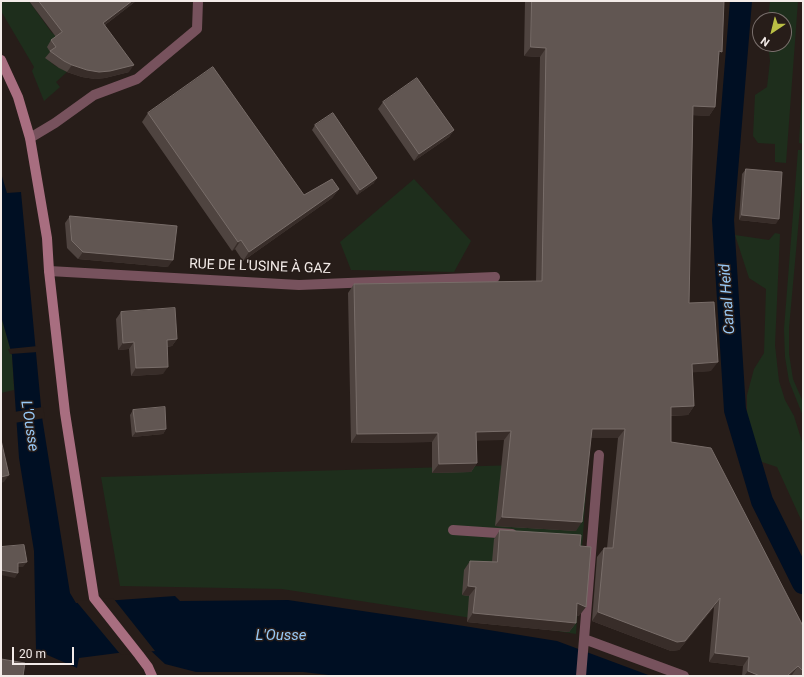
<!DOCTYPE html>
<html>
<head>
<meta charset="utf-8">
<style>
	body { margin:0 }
	#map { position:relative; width:804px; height:677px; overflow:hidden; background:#271d19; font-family:Roboto,sans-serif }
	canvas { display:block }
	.frame { position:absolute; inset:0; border:2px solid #f3ebe8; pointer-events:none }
	.north { position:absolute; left:752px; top:12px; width:40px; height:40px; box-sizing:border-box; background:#271d19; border:1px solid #796f6c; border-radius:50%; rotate:215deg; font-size:11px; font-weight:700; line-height:16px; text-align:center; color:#f3ebe8 }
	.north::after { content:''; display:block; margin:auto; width:14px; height:18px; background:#bbc045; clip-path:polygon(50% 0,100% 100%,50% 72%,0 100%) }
	.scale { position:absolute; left:12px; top:647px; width:62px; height:18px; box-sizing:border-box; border:2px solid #f3ebe8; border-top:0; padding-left:5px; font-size:12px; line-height:14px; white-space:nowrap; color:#f3ebe8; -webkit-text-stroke:3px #271d19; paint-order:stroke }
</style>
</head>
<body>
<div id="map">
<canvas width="804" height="677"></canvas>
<div class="frame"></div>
<div class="north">N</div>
<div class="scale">20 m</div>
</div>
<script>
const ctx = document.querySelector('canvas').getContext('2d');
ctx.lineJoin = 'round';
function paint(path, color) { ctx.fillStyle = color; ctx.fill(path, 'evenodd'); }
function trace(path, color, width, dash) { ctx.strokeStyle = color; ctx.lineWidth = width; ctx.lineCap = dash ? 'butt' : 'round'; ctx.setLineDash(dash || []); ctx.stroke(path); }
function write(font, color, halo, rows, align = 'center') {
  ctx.font = font + ' Roboto,sans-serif'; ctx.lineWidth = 3; ctx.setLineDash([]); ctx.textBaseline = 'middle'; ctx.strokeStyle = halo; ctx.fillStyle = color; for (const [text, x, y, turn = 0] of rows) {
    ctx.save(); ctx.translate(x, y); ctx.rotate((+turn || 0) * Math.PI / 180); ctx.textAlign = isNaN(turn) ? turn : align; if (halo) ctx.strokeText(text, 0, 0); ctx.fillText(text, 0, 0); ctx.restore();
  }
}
const green = new Path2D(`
	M 1,1 L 29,1 L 52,33 L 60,37 L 52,54 L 46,58 L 54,65 L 67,72 L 56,82 L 60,87 L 44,101 L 32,71 L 34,67 L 1,11 Z
	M 770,1 L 798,1 L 786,163 L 775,162 L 775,144 L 758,143 L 753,136 L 755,95 L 767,87 L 770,61 L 768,44 L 784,44 L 784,20 L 768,20 Z
	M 803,73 L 803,144 L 799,143 Z
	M 798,150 L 803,150 L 803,174 L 789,328 L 789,354 L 793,379 L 803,402 L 803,416 L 789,381 L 785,357 L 784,329 Z
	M 414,179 L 471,241 L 454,272 L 351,270 L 340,242 Z
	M 775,233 L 780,234 L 775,345 L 779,381 L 785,400 L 794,416 L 803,445 L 803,524 L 777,467 L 756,460 L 747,424 L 747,395 L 754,369 L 764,353 L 766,289 L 749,278 L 735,235 L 769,240 Z
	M 1,316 L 12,355 L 14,390 L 1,393 Z
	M 588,463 L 576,634 L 282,589 L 120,586 L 101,477 Z`);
const water = new Path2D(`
	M 1,173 L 7,193 L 21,192 L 42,417 L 70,593 L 76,603 L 175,596 L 180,601 L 288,600 L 464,626 L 557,641 L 651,676 L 337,676 L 303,672 L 196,672 L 165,664 L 149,649 L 79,658 L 77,668 L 36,650 L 34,551 L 19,458 L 12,355 L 1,316 Z`);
const pier = new Path2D(`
	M 38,346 L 38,352 L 10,354 L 8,349 Z
	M 43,407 L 45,418 L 14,423 L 14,412 Z
	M 113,598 L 155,651 L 121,655 L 76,601 Z`);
const canal = new Path2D(`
	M 741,1 L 723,220 L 735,410 L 762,501 L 803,583`);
const lane = new Path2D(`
	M 30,138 L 55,123 L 94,95 L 137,79 L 197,29 L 198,1
	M 49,271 L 299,285 L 495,277
	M 453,530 L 512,534
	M 584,639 L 684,676
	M 581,676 L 599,455`);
const secondary = new Path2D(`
	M 1,60 L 18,97 L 30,138 L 47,238 L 49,271 L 65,413 L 94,598 L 139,655 L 148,667 L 152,676`);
const wall = new Path2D(`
	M 29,1 L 136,1 L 105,25 L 129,72 L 105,78 L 95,79 L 82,77 L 67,72 L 59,68 L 45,58 L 50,52 L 47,47 L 51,40 L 56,37 Z
	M 525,1 L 724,1 L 719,56 L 715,107 L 709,116 L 693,115 L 689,303 L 711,371 L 692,372 L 694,406 L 688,415 L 671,416 L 671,442 L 803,626 L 803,676 L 793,676 L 792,675 L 790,676 L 742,676 L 743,666 L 709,662 L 714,607 L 679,650 L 671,651 L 592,621 L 597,557 L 604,548 L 607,548 L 618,438 L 591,438 L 576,531 L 495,526 L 504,440 L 477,440 L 477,463 L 471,472 L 432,473 L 432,442 L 351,443 L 348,293 L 354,284 L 536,282 L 540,57 L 524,56 Z
	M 383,102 L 454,130 L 449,137 L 414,161 L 378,109 Z
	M 148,113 L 304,195 L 339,189 L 332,198 L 243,261 L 235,249 L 232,251 L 142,122 Z
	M 315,125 L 374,183 L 357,195 L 312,130 Z
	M 746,169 L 776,224 L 739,220 L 742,174 Z
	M 70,216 L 168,267 L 78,259 L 67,248 L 65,223 Z
	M 121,312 L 177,339 L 172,346 L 167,347 L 163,374 L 131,376 L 129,349 L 118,350 L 116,319 Z
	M 133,410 L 166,429 L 163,434 L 132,437 L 130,415 Z
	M 500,530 L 580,546 L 579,616 L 576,615 L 576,623 L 569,632 L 467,622 L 469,596 L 462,595 L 464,570 L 470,561 L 492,562 L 494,539 Z`);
const shadedWall = new Path2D(`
	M 132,1 L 136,1 L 98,30 L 103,23 Z
	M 531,47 L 546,48 L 540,57 L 524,56 Z
	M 72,65 L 134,65 L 129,72 L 105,78 L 95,79 L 82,77 L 67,72 Z
	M 693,106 L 715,107 L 709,116 L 687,115 Z
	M 454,130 L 449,137 L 414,161 L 419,154 Z
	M 377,178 L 374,183 L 357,195 L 360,190 Z
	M 339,189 L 332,198 L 243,261 L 249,252 Z
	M 742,215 L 779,219 L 776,224 L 739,220 Z
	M 241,240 L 235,249 L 232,251 L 238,242 Z
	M 83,252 L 173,260 L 168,267 L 78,259 Z
	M 177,339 L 172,346 L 162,347 L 167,340 Z
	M 134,342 L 129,349 L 118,350 L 123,343 Z
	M 718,362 L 711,371 L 686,373 L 692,364 Z
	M 168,367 L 163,374 L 131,376 L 136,368 Z
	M 694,406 L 688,415 L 664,416 L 671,407 Z
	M 166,429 L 163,434 L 132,437 L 136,432 Z
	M 592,429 L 625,429 L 618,438 L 586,438 Z
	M 511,431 L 504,440 L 470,441 L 476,432 Z
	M 438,433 L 432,442 L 351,443 L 357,434 Z
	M 477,463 L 471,472 L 432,473 L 439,464 Z
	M 9,475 L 4,482 L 1,483 L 1,477 Z
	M 502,517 L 582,522 L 576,531 L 495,526 Z
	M 27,562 L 23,567 L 15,567 L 18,563 Z
	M 1,570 L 18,573 L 15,578 L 1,575 Z
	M 468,586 L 476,587 L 469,596 L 462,595 Z
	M 720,598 L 714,607 L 679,650 L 671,651 L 592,621 L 598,612 Z
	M 577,603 L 586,607 L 579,616 L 571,613 Z
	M 473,613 L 576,623 L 569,632 L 467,622 Z
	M 715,653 L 749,657 L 743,666 L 709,662 Z
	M 798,666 L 792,675 L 790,676 L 787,676 Z
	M 748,671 L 760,676 L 744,676 Z`);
const building = new Path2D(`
	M 39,1 L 132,1 L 103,23 L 134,65 L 110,71 L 99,72 L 87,70 L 72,65 L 64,61 L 50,51 L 56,47 L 51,40 L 62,32 Z
	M 532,1 L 724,1 L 722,52 L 719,51 L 715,107 L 693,106 L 689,303 L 714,302 L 718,362 L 692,364 L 694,406 L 671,407 L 671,442 L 711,448 L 803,626 L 803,671 L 798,666 L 787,676 L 760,676 L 748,671 L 749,657 L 715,653 L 720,598 L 685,641 L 677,642 L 598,612 L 604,548 L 613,548 L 625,429 L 592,429 L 582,522 L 502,517 L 511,431 L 476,432 L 477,463 L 439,464 L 438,433 L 357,434 L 354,284 L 542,281 L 546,48 L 531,47 Z
	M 213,67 L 304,195 L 332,179 L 339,189 L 249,252 L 241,240 L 238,242 L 148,113 Z
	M 417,78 L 454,130 L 419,154 L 383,102 Z
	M 333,113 L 377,178 L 360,190 L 315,125 Z
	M 746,169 L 782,172 L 779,219 L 742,215 Z
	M 70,216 L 177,226 L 173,260 L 83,252 L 72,241 Z
	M 175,308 L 177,339 L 167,340 L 168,367 L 136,368 L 134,342 L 123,343 L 121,312 Z
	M 165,407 L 166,429 L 136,432 L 133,410 Z
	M 1,440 L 9,475 L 1,477 Z
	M 500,530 L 581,535 L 580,546 L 591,547 L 586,607 L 577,603 L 576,623 L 473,613 L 476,587 L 468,586 L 470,561 L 497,562 Z
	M 24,545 L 27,562 L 18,563 L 18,573 L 1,570 L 1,547 Z
	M 1,659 L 25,663 L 23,676 L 1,676 Z`);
const streetNames = [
	["RUE DE L'USINE À GAZ",260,267,2]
];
const waterNames = [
	["Canal Heïd",728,299,-94],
	["L'Ousse",29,426,81],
	["L'Ousse",281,636]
];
paint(green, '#1e2e1c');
paint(water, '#000f23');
paint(pier, '#271d19');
trace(canal, '#000f23', 22);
trace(lane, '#77525d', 10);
trace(secondary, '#a86e80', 10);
paint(wall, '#4f4440');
paint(shadedWall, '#382d29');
paint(building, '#615652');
trace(building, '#786d69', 1);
write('14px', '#f3ebe8', '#271d19', streetNames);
write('italic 15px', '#98c9f6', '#271d19', waterNames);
</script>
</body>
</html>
